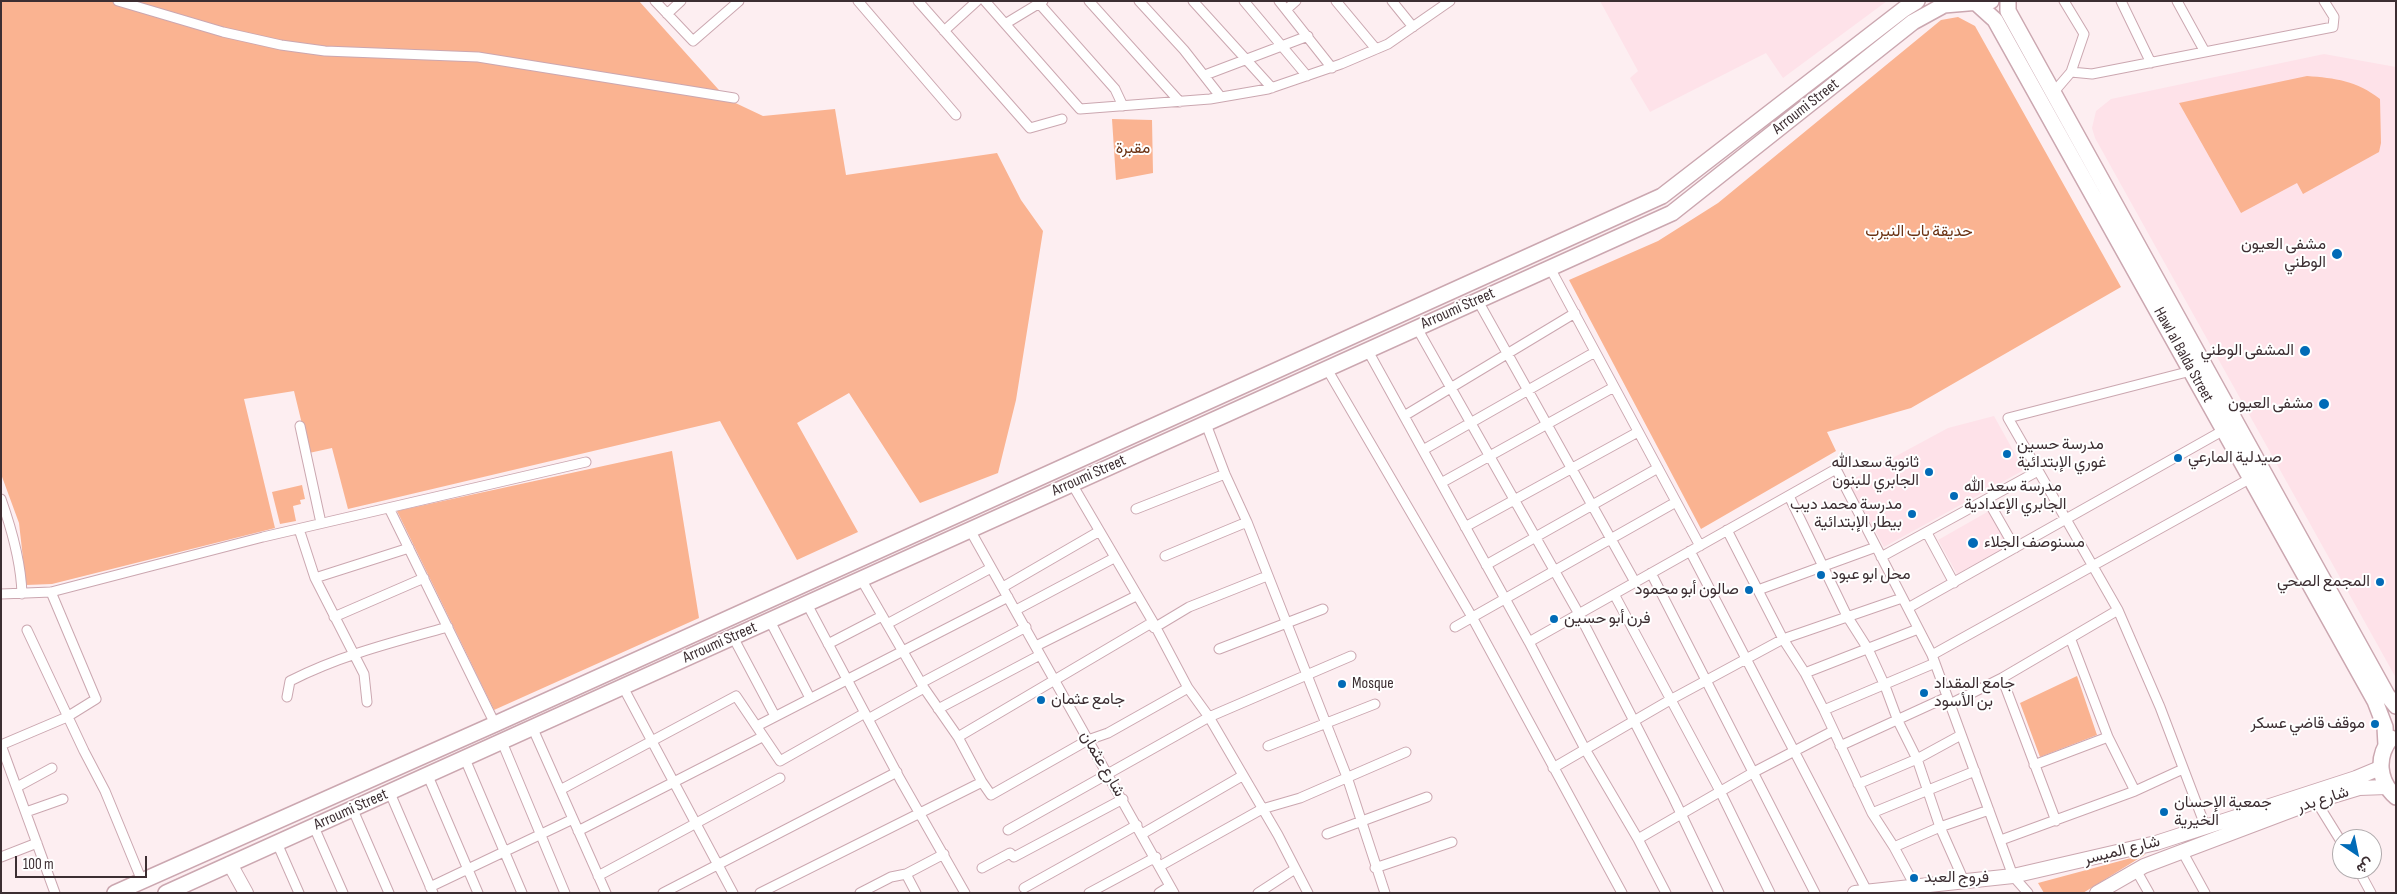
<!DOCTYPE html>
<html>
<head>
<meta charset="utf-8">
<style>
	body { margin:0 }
	#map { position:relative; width:2397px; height:894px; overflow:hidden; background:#fdeef1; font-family:"Sofia Sans Condensed",Vazirmatn,sans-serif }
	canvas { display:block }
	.frame { position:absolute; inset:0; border:2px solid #3c2e32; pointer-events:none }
	.north { position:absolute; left:2332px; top:829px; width:50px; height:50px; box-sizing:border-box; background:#fff; border:1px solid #b1abad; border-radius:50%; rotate:146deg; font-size:14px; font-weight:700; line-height:20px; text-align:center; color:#3c2e32 }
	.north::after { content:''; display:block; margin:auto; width:18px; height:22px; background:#016bb7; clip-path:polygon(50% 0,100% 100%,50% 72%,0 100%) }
	.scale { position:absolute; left:15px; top:856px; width:132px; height:22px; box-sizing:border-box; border:2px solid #3c2e32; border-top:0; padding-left:6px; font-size:15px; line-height:18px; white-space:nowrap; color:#3c2e32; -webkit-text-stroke:4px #fff; paint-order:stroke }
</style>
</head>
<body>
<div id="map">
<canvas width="2397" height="894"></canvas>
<div class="frame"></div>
<div class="north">ش</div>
<div class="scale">100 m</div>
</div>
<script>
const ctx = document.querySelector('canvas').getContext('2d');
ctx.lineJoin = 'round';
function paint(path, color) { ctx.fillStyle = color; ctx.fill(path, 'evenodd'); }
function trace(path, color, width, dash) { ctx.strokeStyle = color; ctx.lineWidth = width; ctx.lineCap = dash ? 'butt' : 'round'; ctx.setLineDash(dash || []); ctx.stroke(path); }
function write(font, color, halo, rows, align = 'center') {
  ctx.font = font + ' "Sofia Sans Condensed",Vazirmatn,sans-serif'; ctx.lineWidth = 4; ctx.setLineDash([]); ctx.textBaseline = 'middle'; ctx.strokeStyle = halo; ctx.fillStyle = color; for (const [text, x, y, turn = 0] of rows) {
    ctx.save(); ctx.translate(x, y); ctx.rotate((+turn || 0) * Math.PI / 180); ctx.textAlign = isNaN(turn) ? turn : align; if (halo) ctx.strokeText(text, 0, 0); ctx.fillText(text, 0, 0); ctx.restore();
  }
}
const built = new Path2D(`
	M 1600,1 L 1887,1 L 1783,78 L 1766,53 L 1650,112 L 1630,78 L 1638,71 Z
	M 2324,54 L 2396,67 L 2396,678 L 2095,138 L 2092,128 L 2096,111 L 2111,99 Z
	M 1994,416 L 2024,470 L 1884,547 L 1848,482 L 1948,428 Z
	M 1989,511 L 2009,545 L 1957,574 L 1938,540 Z`);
const green = new Path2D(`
	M 1,1 L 639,1 L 727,99 L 763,116 L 835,109 L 846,175 L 997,153 L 1021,200 L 1043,231 L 1016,400 L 998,473 L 920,503 L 849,393 L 797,423 L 858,532 L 797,560 L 720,421 L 348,509 L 332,448 L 309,453 L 294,391 L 244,399 L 275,528 L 52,584 L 26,585 L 19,523 L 1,474 Z
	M 1958,17 L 1975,26 L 2121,287 L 1911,408 L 1827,432 L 1836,451 L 1701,529 L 1569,280 L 1658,241 L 1718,203 L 1941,20 Z
	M 2307,76 C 2335,78 2357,81 2380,99 L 2381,143 L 2379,152 L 2303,194 L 2297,183 L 2241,213 L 2179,103 Z
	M 1112,119 L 1152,120 L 1153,173 L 1116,180 Z
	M 672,451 L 699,618 L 494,710 L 397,511 Z
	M 302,485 L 305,499 L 300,500 L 301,504 L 293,506 L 296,521 L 280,524 L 272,492 Z
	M 2077,676 L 2097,735 L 2040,757 L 2020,703 Z
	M 2146,854 L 2083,893 L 2044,893 L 2038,883 Z`);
const street = new Path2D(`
	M 118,1 L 223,32 L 281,45 L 325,51 L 478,57 L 734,98
	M 655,1 L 693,41 L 739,1
	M 858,1 L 956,115
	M 918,1 L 1030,128 L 1062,119
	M 985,1 L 1080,109 L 1210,99 L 1268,89 L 1341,64 L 1388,44 L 1450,1
	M 1037,1 L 1115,89 L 1123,106
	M 1089,1 L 1180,102
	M 1139,1 L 1184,50 L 1220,96
	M 1193,1 L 1272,88
	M 1244,1 L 1307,76
	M 1279,1 L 1332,68
	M 1336,1 L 1376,49
	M 1392,1 L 1413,27
	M 2121,1 L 2151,63
	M 2177,1 L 2205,52
	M 1287,9 L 1296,1
	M 667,14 L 681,1
	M 1005,24 L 1043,1
	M 944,31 L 977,1
	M 2071,72 L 2092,74 L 2333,27 L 2334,17 L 2324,1
	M 1205,75 L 1308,36
	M 2053,93 L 2071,72 L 2084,34 L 2064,1
	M 1550,268 L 1700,546
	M 1478,301 L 1635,582
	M 1417,328 L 1579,614 L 1673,797 L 1719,893
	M 1368,351 L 1529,642 L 1585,749 L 1638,839 L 1666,893
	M 1327,369 L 1472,617 L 1622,893
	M 2191,371 L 2008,418 L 2118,610 L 2160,707 L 2206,828
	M 1404,416 L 1575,313
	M 1206,424 L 1225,474 L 1247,522 L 1347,777 L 1385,893
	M 300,426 L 321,523
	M 1423,450 L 1595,352
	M 1441,483 L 1614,387
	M 1072,484 L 1153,622 L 1188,688 L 1209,717 L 1278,835 L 1308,893
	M 1789,496 L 1847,616 L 1868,649 L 1885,686 L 1898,721 L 1917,759 L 1940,827 L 1964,881
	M 1,499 C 12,530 21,561 22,594
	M 1987,499 L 2015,548
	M 389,508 L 495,724
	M 1136,509 L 1225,474
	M 1465,527 L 1638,432
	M 299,529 L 315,578 L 364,674 L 367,702
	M 970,530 L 1174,893
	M 1727,530 L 1783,639 L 1805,673 L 1824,710 L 1872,813 L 1894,847 L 1915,886
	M 1927,533 L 1954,583
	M 1690,551 L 1867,891
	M 1165,556 L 1247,522
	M 1881,557 L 2038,471
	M 1486,565 L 1658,468
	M 1651,573 L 1815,893
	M 315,578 L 409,548
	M 861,579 L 924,688 L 958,737 L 982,782 L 991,795 L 1088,740 L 1108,733 L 1188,688
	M 1003,587 L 1098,532
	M 1758,590 L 1876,547
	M 51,592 L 96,699 L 67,717 L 1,745 L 55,893
	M 1,594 L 51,592 L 263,537 L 586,462
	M 1614,594 L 1720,791 L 1770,893
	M 807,604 L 900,779 L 965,893
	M 1908,608 L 2224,430
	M 1016,610 L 1114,558
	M 334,617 L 424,578
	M 770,621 L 810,698
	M 887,624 L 991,568
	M 1455,627 L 1676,502
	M 1154,628 L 1189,607 L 1267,576
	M 27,630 L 84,751 L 105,791 L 142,881
	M 733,637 L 775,716
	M 2071,640 L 2108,737 L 2135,791
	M 1529,642 L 1836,469 L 1932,655 L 2013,876 L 2028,893
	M 828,644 L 882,616
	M 1036,646 L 1136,596
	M 1219,649 L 1323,609
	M 1932,655 L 2251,478
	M 1805,673 L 1918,629
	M 2002,678 L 2056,821
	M 921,683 L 1026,627
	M 623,687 L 733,893
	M 287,697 L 290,681 C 341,655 394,642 448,627
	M 1950,704 L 2002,678 L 2118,610
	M 938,709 L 1040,655
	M 1824,710 L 1935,663
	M 868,719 L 924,688
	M 757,726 L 1008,597
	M 533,729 L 606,893
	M 958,737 L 1153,622
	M 502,742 L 565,893
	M 1268,746 L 1375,704
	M 1840,746 L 1947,697
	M 465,759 L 522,893
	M 2034,765 L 2108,737
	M 1553,768 L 1670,700 L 1783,639 L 1902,598
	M 428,776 L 478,893
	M 1858,784 L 1917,759 L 1961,735
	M 17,787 L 52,768
	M 560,790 L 736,696 L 780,761 L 865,713
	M 390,793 L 433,893
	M 2316,801 L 2342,843
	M 353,810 L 389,893
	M 26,812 L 63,799
	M 1872,813 L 1975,771
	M 314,827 L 343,893
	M 1008,830 L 1209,717 L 1351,656
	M 578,831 L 762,737
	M 1142,834 L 1242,776
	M 1327,834 L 1427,797
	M 1638,839 L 1754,772 L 1833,731
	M 2001,840 L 2135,791 L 2183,769
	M 277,843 L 299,893
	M 1894,847 L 1940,827 L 1989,810
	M 2182,851 L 2205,893
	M 1,857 L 37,843
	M 1160,866 L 1262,809 L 1300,798 L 1406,752
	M 982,868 L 1010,853 L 1014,857 L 1123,799
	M 1375,868 L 1452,842
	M 2358,869 L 2371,893
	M 2136,870 L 2149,893
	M 906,874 L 916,893
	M 598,876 L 780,778
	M 430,887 L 573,819
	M 1024,888 L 1137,825
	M 663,893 L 897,772
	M 760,893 L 982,782
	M 860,893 L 891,877 L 906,874 L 944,854
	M 1089,893 L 1156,857
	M 1159,893 L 1170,886
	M 1258,893 L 1295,869`);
const secondary = new Path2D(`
	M 230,864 L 246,893
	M 1855,893 L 2013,876 L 2156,843 L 2356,778 L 2380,768
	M 2097,893 L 2144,866 L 2316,801 L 2359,788 L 2387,787`);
const primary = new Path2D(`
	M 1974,1 L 1995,20 L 2375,701 L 2385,727 L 2386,745
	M 2008,1 L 2008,11 L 2387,695 L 2396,706
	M 2391,738 C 2376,757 2378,781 2396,797
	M 115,893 L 495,724 L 1662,196 L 1904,9 L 1917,1
	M 166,893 L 1672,213 L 1913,22 L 1944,5 L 1991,1`);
const markers = [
	[2337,254,6,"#016bb7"],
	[2305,351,6,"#016bb7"],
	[2324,404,6,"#016bb7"],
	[2007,454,5,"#016bb7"],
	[2178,458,5,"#016bb7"],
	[1929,472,5,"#016bb7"],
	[1954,496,5,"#016bb7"],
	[1912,514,5,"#016bb7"],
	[1973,543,6,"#016bb7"],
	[1821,575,5,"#016bb7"],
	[2380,582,5,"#016bb7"],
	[1749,590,5,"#016bb7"],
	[1554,619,5,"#016bb7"],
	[1342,684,5,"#016bb7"],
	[1924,693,5,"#016bb7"],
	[1041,700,5,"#016bb7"],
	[2375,724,5,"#016bb7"],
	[2164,812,5,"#016bb7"],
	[1914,878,5,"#016bb7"]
];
const streetNames = [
	["Arroumi Street",1806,107,-38],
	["Arroumi Street",1458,309,-24],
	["Hawl al Balda Street",2183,355,61],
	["Arroumi Street",1089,476,-24],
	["Arroumi Street",720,643,-24],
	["شارع عثمان",1102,764,60],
	["شارع بدر",2323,800,-18],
	["Arroumi Street",351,810,-24],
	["شارع الميسر",2122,851,-14]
];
const parkNames = [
	["مقبرة",1133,149],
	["حديقة باب النيرب",1919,232]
];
const poiNames = [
	["مشفى العيون",2326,245,"right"],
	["الوطني",2326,263,"right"],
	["المشفى الوطني",2294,351,"right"],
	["مشفى العيون",2313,404,"right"],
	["مدرسة حسين",2017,445],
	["غوري الإبتدائية",2017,463],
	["صيدلية المارعي",2188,458],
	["ثانوية سعدالله",1919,463,"right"],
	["الجابري للبنون",1919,481,"right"],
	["مدرسة سعد الله",1964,487],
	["الجابري الإعدادية",1964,505],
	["مدرسة محمد ديب",1902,505,"right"],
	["بيطار الإبتدائية",1902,523,"right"],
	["مسنوصف الجلاء",1984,543],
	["محل ابو عبود",1831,575],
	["المجمع الصحي",2370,582,"right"],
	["صالون أبو محمود",1739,590,"right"],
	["فرن أبو حسين",1564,619],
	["Mosque",1352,684],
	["جامع المقداد",1934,684],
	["بن الأسود",1934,702],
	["جامع عثمان",1051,700],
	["موقف قاضي عسكر",2365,724,"right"],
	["جمعية الإحسان",2174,803],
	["الخيرية",2174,821],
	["فروج العبد",1924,878]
];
paint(built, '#fee2e9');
paint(green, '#fab391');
trace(street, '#cba7b0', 11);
trace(secondary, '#cba7b0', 16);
trace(primary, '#cba7b0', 18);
trace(street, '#fff', 9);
trace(secondary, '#fff', 14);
trace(primary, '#fff', 15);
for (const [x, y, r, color] of markers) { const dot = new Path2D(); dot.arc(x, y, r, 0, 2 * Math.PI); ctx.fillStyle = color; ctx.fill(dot); trace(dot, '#fff', 2); }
write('16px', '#3c2e32', '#fff', streetNames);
write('16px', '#6b3213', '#fff', parkNames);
write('16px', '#3c2e32', '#fff', poiNames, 'left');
</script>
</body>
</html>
